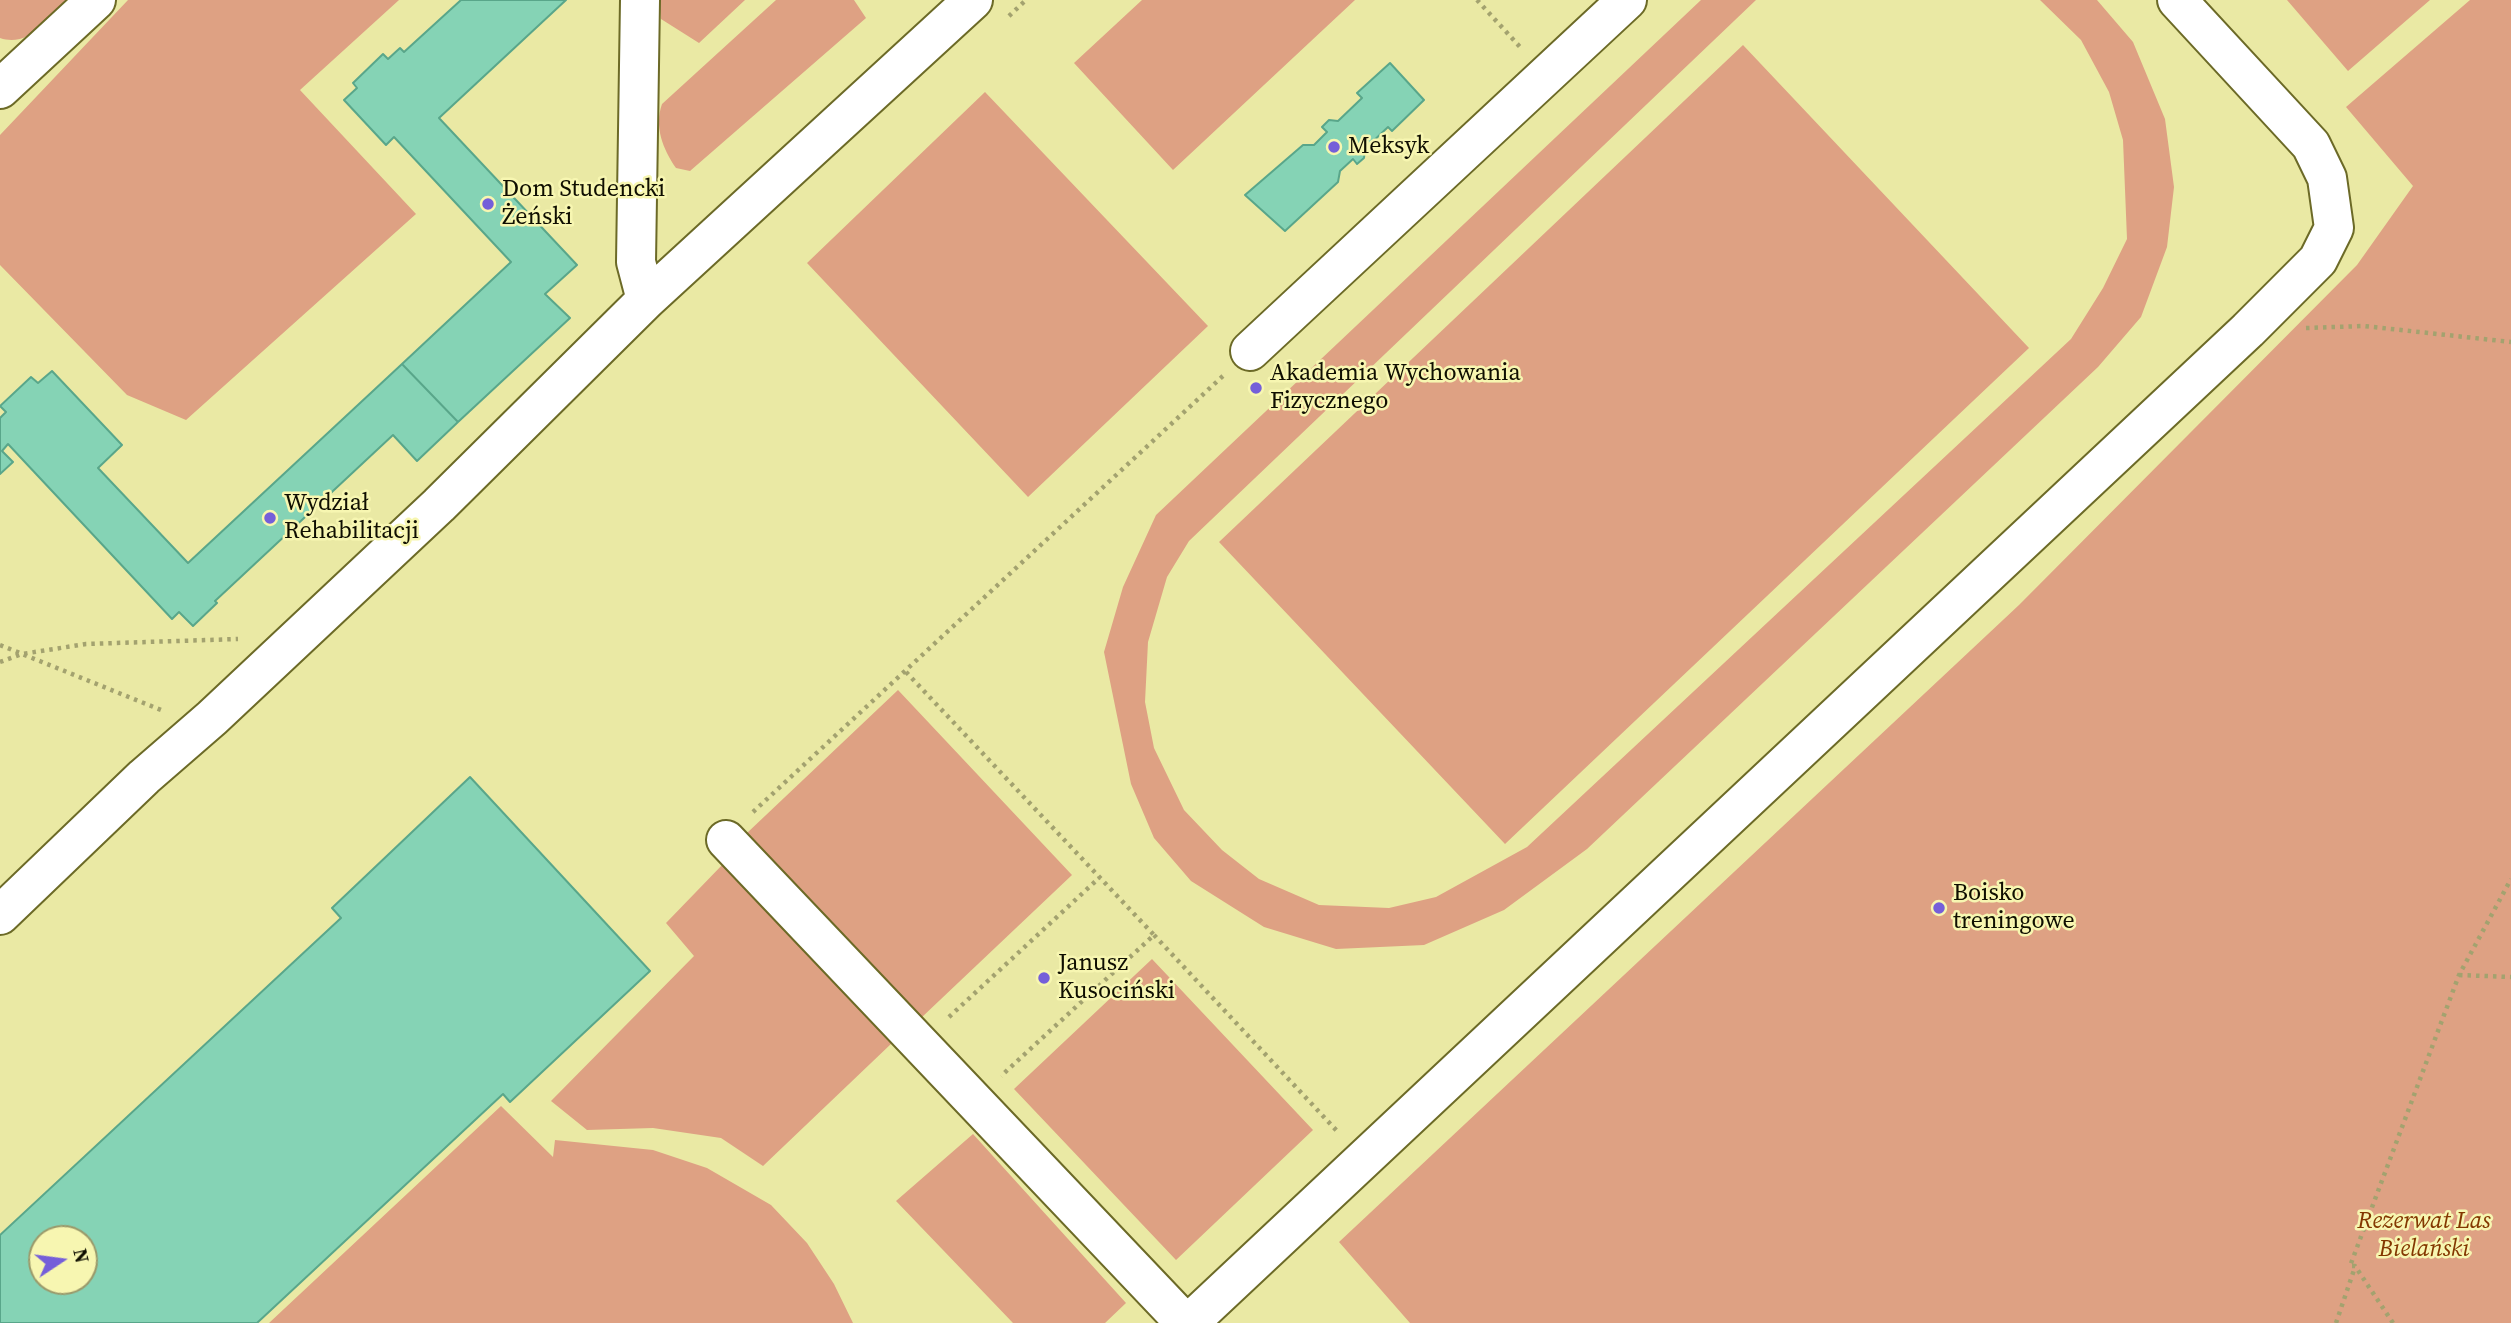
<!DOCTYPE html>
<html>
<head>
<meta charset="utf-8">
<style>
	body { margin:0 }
	#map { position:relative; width:2511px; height:1323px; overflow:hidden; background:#eae9a4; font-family:"Source Serif 4",serif }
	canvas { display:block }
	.north { position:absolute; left:28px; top:1225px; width:70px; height:70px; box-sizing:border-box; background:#f7f6b1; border:2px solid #9a996a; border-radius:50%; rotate:77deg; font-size:19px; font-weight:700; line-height:28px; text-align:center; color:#0f0e00 }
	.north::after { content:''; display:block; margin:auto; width:24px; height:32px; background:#755fd9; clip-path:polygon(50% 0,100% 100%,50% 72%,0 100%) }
</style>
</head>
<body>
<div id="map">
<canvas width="2511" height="1323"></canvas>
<div class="north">N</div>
</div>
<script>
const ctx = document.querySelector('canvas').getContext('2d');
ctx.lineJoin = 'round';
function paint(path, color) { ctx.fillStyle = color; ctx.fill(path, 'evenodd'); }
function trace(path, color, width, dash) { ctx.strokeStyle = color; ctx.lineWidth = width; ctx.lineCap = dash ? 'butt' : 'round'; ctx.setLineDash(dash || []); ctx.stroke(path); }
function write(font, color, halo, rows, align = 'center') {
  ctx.font = font + ' "Source Serif 4",serif'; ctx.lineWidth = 5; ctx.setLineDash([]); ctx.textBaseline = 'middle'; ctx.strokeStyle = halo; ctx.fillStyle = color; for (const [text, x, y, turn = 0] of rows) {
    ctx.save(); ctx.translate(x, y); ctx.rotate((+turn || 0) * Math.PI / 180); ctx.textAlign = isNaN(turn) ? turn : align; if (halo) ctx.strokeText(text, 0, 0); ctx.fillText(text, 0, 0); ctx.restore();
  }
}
const green = new Path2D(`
	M 0,0 L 68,0 C 49,18 29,48 0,38 Z
	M 128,0 L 399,0 L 300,90 L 416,214 L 186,420 L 127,395 L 0,265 L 0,135 Z
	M 659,0 L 745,0 L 699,43 L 661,19 Z
	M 776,0 L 854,0 L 866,18 L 690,171 L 676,168 C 663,149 654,127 662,104 Z
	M 1142,0 L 1355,0 L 1173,170 L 1074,63 Z
	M 1701,0 L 1756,0 L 1189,541 L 1167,577 L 1148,642 L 1145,702 L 1154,748 L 1184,810 L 1222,850 L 1259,879 L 1319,905 L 1389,908 L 1436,897 L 1527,847 L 2071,339 L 2103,288 L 2127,239 L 2123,140 L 2109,92 L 2081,40 L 2040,0 L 2097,0 L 2133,42 L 2165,119 L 2174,187 L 2167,247 L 2141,317 L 2098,367 L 1587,849 L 1504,910 L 1424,945 L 1336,949 L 1264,927 L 1191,881 L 1154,838 L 1131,784 L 1104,652 L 1123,587 L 1156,515 Z
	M 2287,0 L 2430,0 L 2348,71 Z
	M 2470,0 L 2511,0 L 2511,1323 L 1410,1323 L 1339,1242 L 2019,605 L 2357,265 L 2413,186 L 2346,107 Z
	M 1743,45 L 2029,348 L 1505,844 L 1219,542 Z
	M 985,92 L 1208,326 L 1028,497 L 807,263 Z
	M 898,690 L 1072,875 L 921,1018 L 747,833 Z
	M 724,863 L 892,1043 L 763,1166 L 721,1138 L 653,1128 L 587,1130 L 551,1101 L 694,956 L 666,923 Z
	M 1152,959 L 1313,1130 L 1176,1260 L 1014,1089 Z
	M 501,1106 L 553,1157 L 555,1140 L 653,1150 L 707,1168 L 771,1205 L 807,1243 L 834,1284 L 853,1323 L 269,1323 Z
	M 973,1134 L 1126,1303 L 1105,1323 L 1013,1323 L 896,1201 Z`);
const building = new Path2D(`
	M 461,0 L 566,0 L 439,118 L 577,265 L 545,294 L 570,318 L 458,422 L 402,364 L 511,262 L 394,137 L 386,145 L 344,100 L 357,88 L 353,83 L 383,54 L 388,59 L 400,48 L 404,52 Z
	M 1390,63 L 1424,100 L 1392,131 L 1388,127 L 1365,149 L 1364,158 L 1357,164 L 1353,159 L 1340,171 L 1338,182 L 1285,231 L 1245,195 L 1303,145 L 1314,145 L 1327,132 L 1322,127 L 1329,120 L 1338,121 L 1362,98 L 1357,93 Z
	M 402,364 L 458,422 L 417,461 L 393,435 L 215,601 L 217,603 L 193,626 L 179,612 L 172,619 L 8,444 L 2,451 L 13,462 L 0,474 L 0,418 L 6,412 L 0,406 L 31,377 L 38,383 L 52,371 L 122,445 L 98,468 L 188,563 Z
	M 470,777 L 650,971 L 510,1102 L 503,1094 L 257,1323 L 0,1323 L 0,1235 L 341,918 L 332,908 ZM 42,1239 L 84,1239 L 84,1281 L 42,1281 Z`);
const path = new Path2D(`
	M 1477,0 L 1521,48
	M 1009,16 L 1026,0
	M 2306,328 L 2364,326 L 2511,342
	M 0,645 L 161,710
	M 0,662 L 22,654 L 86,644 L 238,639
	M 906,672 L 1154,935 L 1001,1076
	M 753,812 L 1224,375
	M 1154,935 L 1337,1131
	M 2459,975 L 2511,977
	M 949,1017 L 1099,878
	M 2336,1323 L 2355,1267
	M 2393,1323 L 2355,1266 L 2350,1266 L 2459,975 L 2511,879`);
const minor = new Path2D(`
	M 0,89 L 96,0
	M 646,300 L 973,0
	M 1250,351 L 1627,0
	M 726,840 L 1185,1323
	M 0,915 L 144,777 L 212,718 L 439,505 L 646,300 L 636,262 L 640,0
	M 1189,1323 L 2248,330 L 2318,260 L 2334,228 L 2327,178 L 2311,145 L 2177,0`);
const markers = [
	[1334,147,7,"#755fd9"],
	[488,204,7,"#755fd9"],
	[1256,388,7,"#755fd9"],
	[270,518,7,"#755fd9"],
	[1939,908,7,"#755fd9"],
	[1044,978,7,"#755fd9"]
];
const poiNames = [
	["Meksyk",1348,147],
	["Dom Studencki",502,190],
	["Żeński",502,218],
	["Akademia Wychowania",1270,374],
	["Fizycznego",1270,402],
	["Wydział",284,504],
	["Rehabilitacji",284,532],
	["Boisko",1953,894],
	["treningowe",1953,922],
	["Janusz",1058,964],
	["Kusociński",1058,992]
];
const parkNames = [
	["Rezerwat Las",2424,1222],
	["Bielański",2424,1250]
];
paint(green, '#dea183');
paint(building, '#85d3b5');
trace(building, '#59a68a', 2);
trace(minor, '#6c6a27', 42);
trace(path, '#a3a26f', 4.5, [3.5, 5]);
trace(minor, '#fff', 38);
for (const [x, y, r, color] of markers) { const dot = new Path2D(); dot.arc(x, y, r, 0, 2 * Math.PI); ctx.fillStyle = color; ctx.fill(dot); trace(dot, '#f7f6b1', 2.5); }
write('24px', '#0f0e00', '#f7f6b1', poiNames, 'left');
write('italic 24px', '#833700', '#f7f6b1', parkNames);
</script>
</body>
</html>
